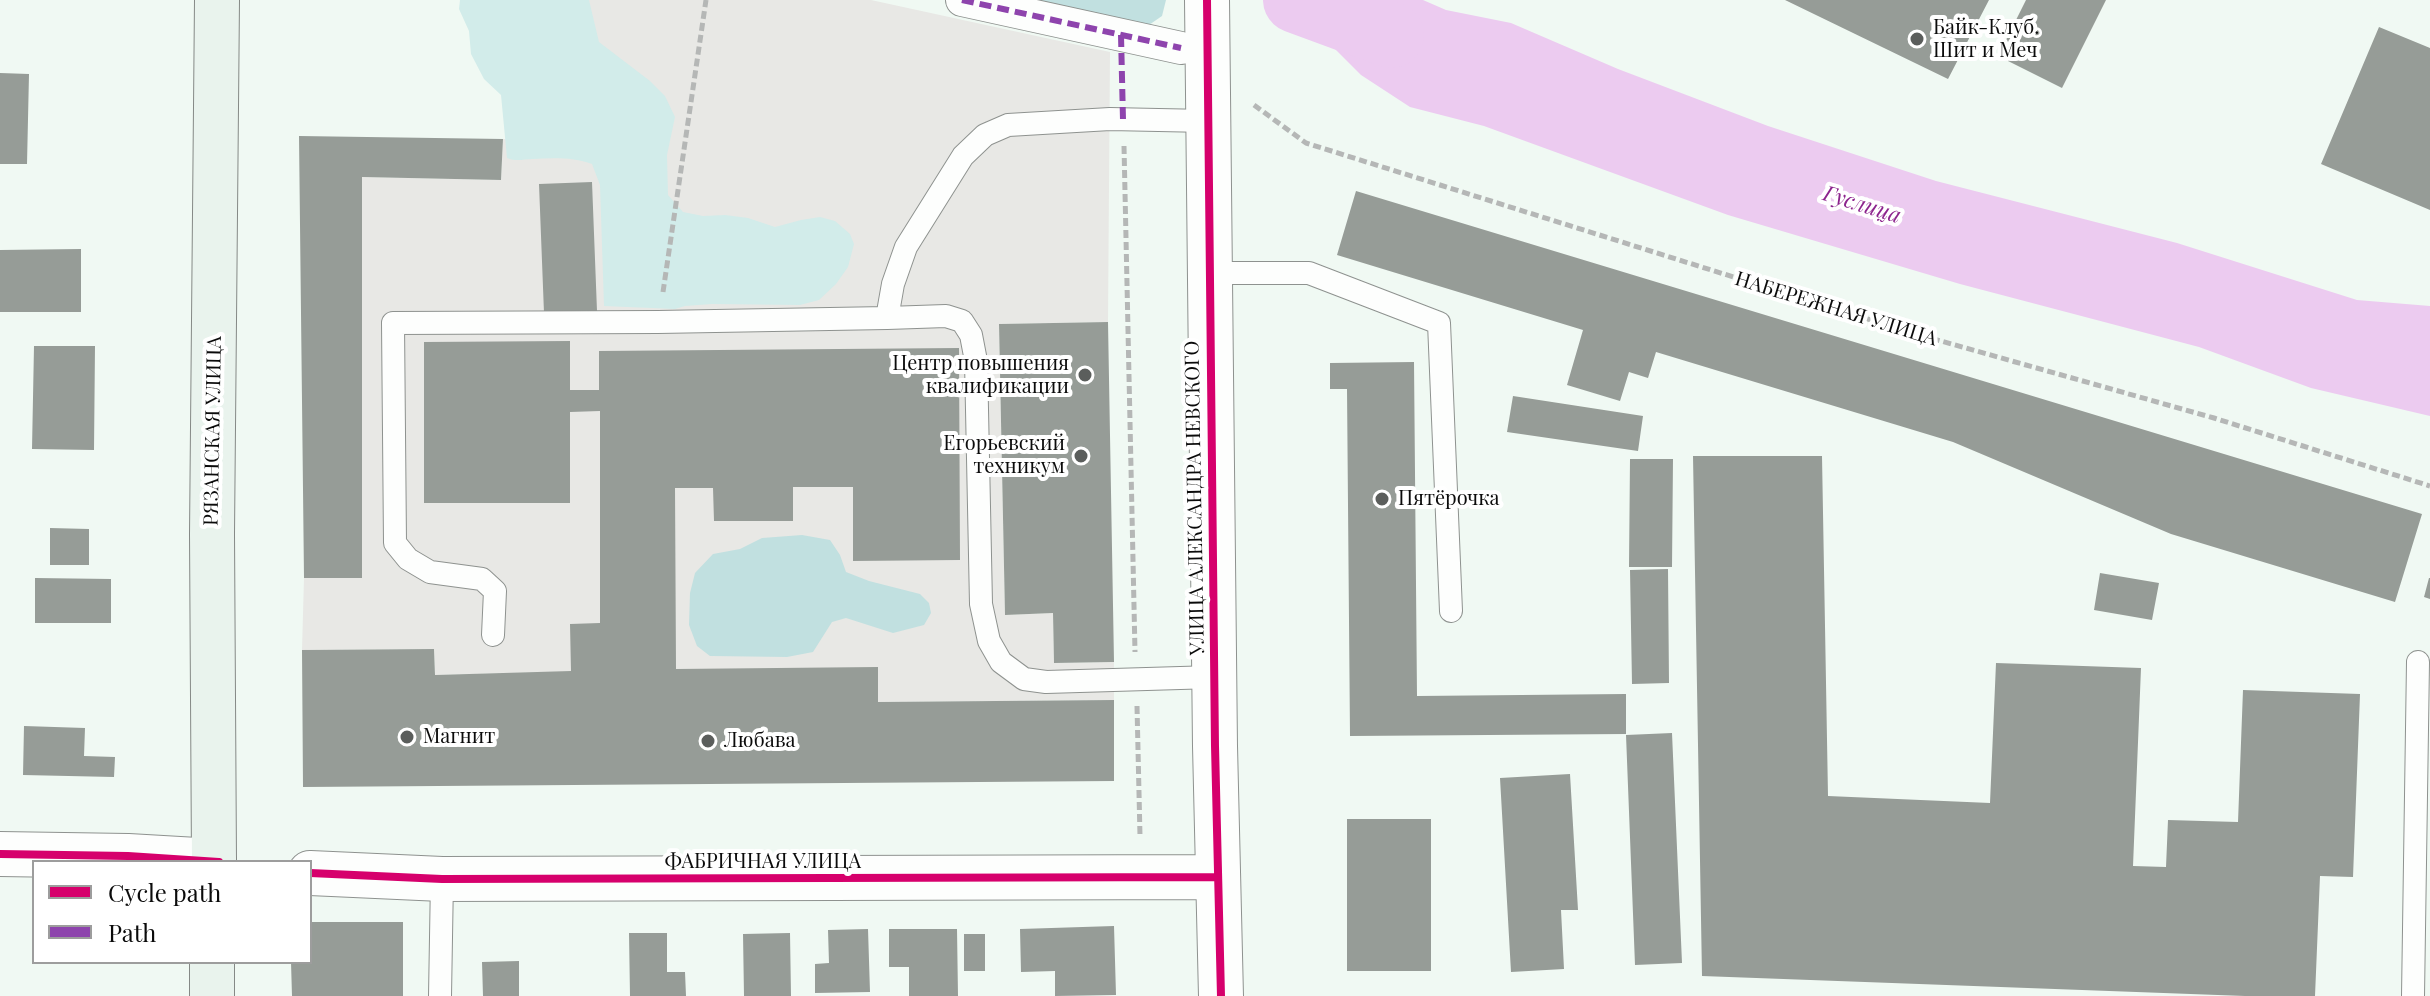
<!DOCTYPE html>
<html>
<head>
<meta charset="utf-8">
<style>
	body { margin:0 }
	#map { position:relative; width:2430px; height:996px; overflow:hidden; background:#f0f9f3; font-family:"Playfair Display",serif }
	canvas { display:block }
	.legend { position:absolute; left:32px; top:860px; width:280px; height:104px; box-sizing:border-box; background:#fff; border:2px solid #9d9d9d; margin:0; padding:10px 14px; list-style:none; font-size:24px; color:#0b0b0b }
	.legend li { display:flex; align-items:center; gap:16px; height:40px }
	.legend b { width:40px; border:2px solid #9d9d9d }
</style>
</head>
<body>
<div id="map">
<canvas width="2430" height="996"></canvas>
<ul class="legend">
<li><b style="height:10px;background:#d6006c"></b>Cycle path</li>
<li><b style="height:10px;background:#8e44ad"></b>Path</li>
</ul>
</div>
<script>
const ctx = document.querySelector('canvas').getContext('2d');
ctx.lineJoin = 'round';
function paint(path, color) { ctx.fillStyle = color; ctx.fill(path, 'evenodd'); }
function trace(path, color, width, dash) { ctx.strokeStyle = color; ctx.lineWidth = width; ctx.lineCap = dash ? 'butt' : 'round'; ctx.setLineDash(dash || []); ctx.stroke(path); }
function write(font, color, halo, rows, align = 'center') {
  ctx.font = font + ' "Playfair Display",serif'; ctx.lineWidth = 8; ctx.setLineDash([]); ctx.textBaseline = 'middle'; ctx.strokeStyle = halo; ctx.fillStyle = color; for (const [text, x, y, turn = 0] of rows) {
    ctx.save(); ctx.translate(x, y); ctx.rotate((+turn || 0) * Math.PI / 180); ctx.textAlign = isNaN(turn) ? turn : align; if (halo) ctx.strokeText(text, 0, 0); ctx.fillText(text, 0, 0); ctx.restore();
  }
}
const industrial = new Path2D(`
	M 517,0 L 871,0 L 1110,52 L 1108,322 L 999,324 L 1005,615 L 1053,613 L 1054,663 L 1114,662 L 1114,700 L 878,702 L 676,669 L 435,675 L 434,649 L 302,650 L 304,578 L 362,578 L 362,177 L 501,180 L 503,139 L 512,140 Z`);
const green = new Path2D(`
	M 460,0 L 589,0 L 599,42 L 650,81 L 665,96 L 675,117 L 667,155 L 668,195 L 683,212 L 703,216 L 725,215 L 748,218 L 775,227 L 801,220 L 820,217 L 835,221 L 850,234 L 854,244 L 848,267 L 836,284 L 819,300 L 800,305 L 712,304 L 685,306 L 675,309 L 604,306 L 600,185 L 592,164 C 574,157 552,158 533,159 C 523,159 517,162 507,158 L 501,95 L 484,79 L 471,54 L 469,31 L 459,9 Z`);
const forest = new Path2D(`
	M 1010,0 L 1166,0 L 1162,16 L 1146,27 Z
	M 802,535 L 830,540 L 840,555 L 846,572 L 869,581 L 920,594 L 929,603 L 931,613 L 924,625 L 893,633 L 846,618 L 832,622 L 813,652 L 787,657 L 710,656 L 697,646 L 689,625 L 690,593 L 695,573 L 713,554 L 740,549 L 762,538 Z`);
const water = new Path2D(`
	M 1304,0 L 1423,0 L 1446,10 L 1511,23 L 1618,69 L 1768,126 L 1936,181 L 2177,243 L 2357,300 L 2430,306 L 2430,416 L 2311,388 L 2199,347 L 1960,284 L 1728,215 L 1484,126 L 1410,107 L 1361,75 L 1318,32 Z`);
const river = new Path2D(`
	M 1296,0 L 1391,35`);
const building = new Path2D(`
	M 1785,0 L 1989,0 L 1948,79 Z
	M 2026,0 L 2106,0 L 2062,88 L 1998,56 Z
	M 2379,27 L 2430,48 L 2430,210 L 2321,164 Z
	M 0,73 L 29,74 L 27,164 L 0,164 Z
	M 299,136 L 503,139 L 501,180 L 362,177 L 362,578 L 304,578 Z
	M 592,182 L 597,311 L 544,313 L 539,184 Z
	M 1356,191 L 2422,514 L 2395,602 L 2171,534 L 1953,442 L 1656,352 L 1648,378 L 1629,372 L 1620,401 L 1567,385 L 1583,330 L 1337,255 Z
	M 81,249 L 81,312 L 0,312 L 0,250 Z
	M 1108,322 L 1114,662 L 1054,663 L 1053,613 L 1005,615 L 999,324 Z
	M 570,341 L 570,390 L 599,390 L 599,351 L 959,348 L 960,560 L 853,561 L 853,487 L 793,487 L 793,521 L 714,521 L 713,488 L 675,488 L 676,669 L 878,667 L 878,702 L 1114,700 L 1114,781 L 303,787 L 302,650 L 434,649 L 435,675 L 571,671 L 570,624 L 600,623 L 600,411 L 570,412 L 570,503 L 424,503 L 424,342 Z
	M 34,346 L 95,346 L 94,450 L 32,449 Z
	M 1414,362 L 1417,696 L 1626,694 L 1626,734 L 1350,736 L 1347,389 L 1330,389 L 1330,363 Z
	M 1513,396 L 1643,416 L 1638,451 L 1507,432 Z
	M 1693,456 L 1822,456 L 1828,796 L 1990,803 L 1996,663 L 2141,668 L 2133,866 L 2166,867 L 2168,820 L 2238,822 L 2243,690 L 2360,694 L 2353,877 L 2320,876 L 2315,996 L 2245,996 L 1702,976 Z
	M 1630,459 L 1673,459 L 1672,567 L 1629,567 Z
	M 50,528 L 89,529 L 89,565 L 50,565 Z
	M 1668,569 L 1669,683 L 1632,684 L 1630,570 Z
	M 2100,573 L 2159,583 L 2152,620 L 2094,610 Z
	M 35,578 L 111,579 L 111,623 L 35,623 Z
	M 2429,578 L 2430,578 L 2430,599 L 2424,597 Z
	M 24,726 L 85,728 L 84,756 L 115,757 L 114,777 L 23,775 Z
	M 1672,733 L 1682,963 L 1635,965 L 1626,735 Z
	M 1570,774 L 1578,910 L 1561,910 L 1564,969 L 1511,972 L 1500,778 Z
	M 1347,819 L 1431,819 L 1431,971 L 1347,971 Z
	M 310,922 L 403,922 L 403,996 L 292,996 L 291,962 L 310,962 Z
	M 1114,926 L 1116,995 L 1055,996 L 1055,971 L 1021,972 L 1020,929 Z
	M 868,929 L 870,992 L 815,993 L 815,964 L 829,963 L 828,930 Z
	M 889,929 L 957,929 L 958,996 L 909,996 L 909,967 L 889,967 Z
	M 629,933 L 667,933 L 667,972 L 685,972 L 686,996 L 630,996 Z
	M 790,933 L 791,996 L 744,996 L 743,934 Z
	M 964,934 L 985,934 L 985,971 L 964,971 Z
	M 519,961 L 519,996 L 483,996 L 482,962 Z`);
const path = new Path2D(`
	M 1254,105 L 1306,143 L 1909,332 L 2214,418 L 2430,486
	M 1124,146 L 1135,652
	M 663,292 L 706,0
	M 1137,706 L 1140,836`);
const service = new Path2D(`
	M 1208,273 L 1309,273 L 1439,323 L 1451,611
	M 887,318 L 946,316 L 962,321 L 971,335 L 976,361 L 981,604 L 989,641 L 1001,662 L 1024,679 L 1046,682 L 1214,677
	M 493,635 L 495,591 L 482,579 L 430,572 L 408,559 L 395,543 L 393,323 L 658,322 L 887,318 L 893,284 L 906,247 L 963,156 L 985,135 L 1008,125 L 1110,119 L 1207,121
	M 440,996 L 442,879
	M 2413,996 L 2418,662`);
const pedestrian = new Path2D(`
	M 962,0 L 1181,48`);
const minor = new Path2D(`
	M 1207,0 L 1215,746 L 1221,996
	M 310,873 L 442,879 L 1217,877`);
const tertiary = new Path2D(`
	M 0,854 L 128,856 L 214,861`);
const secondary = new Path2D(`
	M 214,862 L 212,534 L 217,0
	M 212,996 L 212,962`);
const quiet = new Path2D(`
	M 962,0 L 1181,48
	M 1121,35 L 1123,120`);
const cycleway = new Path2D(`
	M 1207,0 L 1215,746 L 1221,996
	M 0,854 L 128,856 L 219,862
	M 310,873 L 442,879 L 1217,877`);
const markers = [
	[1917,39,8,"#5b5e5c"],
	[1085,375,8,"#5b5e5c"],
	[1081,456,8,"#5b5e5c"],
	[1382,499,8,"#5b5e5c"],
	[407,737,8,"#5b5e5c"],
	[708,741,8,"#5b5e5c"]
];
const poiNames = [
	["Байк-Клуб.",1933,28],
	["Шит и Меч",1933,51],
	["Центр повышения",1069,364,"right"],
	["квалификации",1069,387,"right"],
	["Егорьевский",1065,444,"right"],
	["техникум",1065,467,"right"],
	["Пятёрочка",1398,499],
	["Магнит",423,737],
	["Любава",724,741]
];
const streetNames = [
	["НАБЕРЕЖНАЯ УЛИЦА",1836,309,17],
	["РЯЗАНСКАЯ УЛИЦА",213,431,-89],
	["УЛИЦА АЛЕКСАНДРА НЕВСКОГО",1195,498,-91],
	["ФАБРИЧНАЯ УЛИЦА",763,862]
];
const waterNames = [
	["Гуслица",1862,205,17]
];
paint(industrial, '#e8e8e5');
paint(green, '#d2ecea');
paint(forest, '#c1e0e0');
paint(water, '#eccbf0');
trace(river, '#eccbf0', 66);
paint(building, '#969c97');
trace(service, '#8e928f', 24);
trace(pedestrian, '#8e928f', 34);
trace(minor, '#8e928f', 46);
trace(tertiary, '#8e928f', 46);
trace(secondary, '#858986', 46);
trace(path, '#b5b7b6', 5, [8, 4]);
trace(service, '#fdfefd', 22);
trace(pedestrian, '#fdfefd', 32);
trace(minor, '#fdfefd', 44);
trace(tertiary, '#fdfefd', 44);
trace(secondary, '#e9f3ed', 44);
trace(quiet, '#8e44ad', 6, [12, 6]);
trace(cycleway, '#d6006c', 8);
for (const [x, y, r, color] of markers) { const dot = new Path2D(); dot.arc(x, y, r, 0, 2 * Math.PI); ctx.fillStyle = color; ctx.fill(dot); trace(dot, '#fff', 3); }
write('20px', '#0b0b0b', '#fff', poiNames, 'left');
write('20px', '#0b0b0b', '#fff', streetNames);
write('italic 22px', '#8c248d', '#fff', waterNames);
</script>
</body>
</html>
